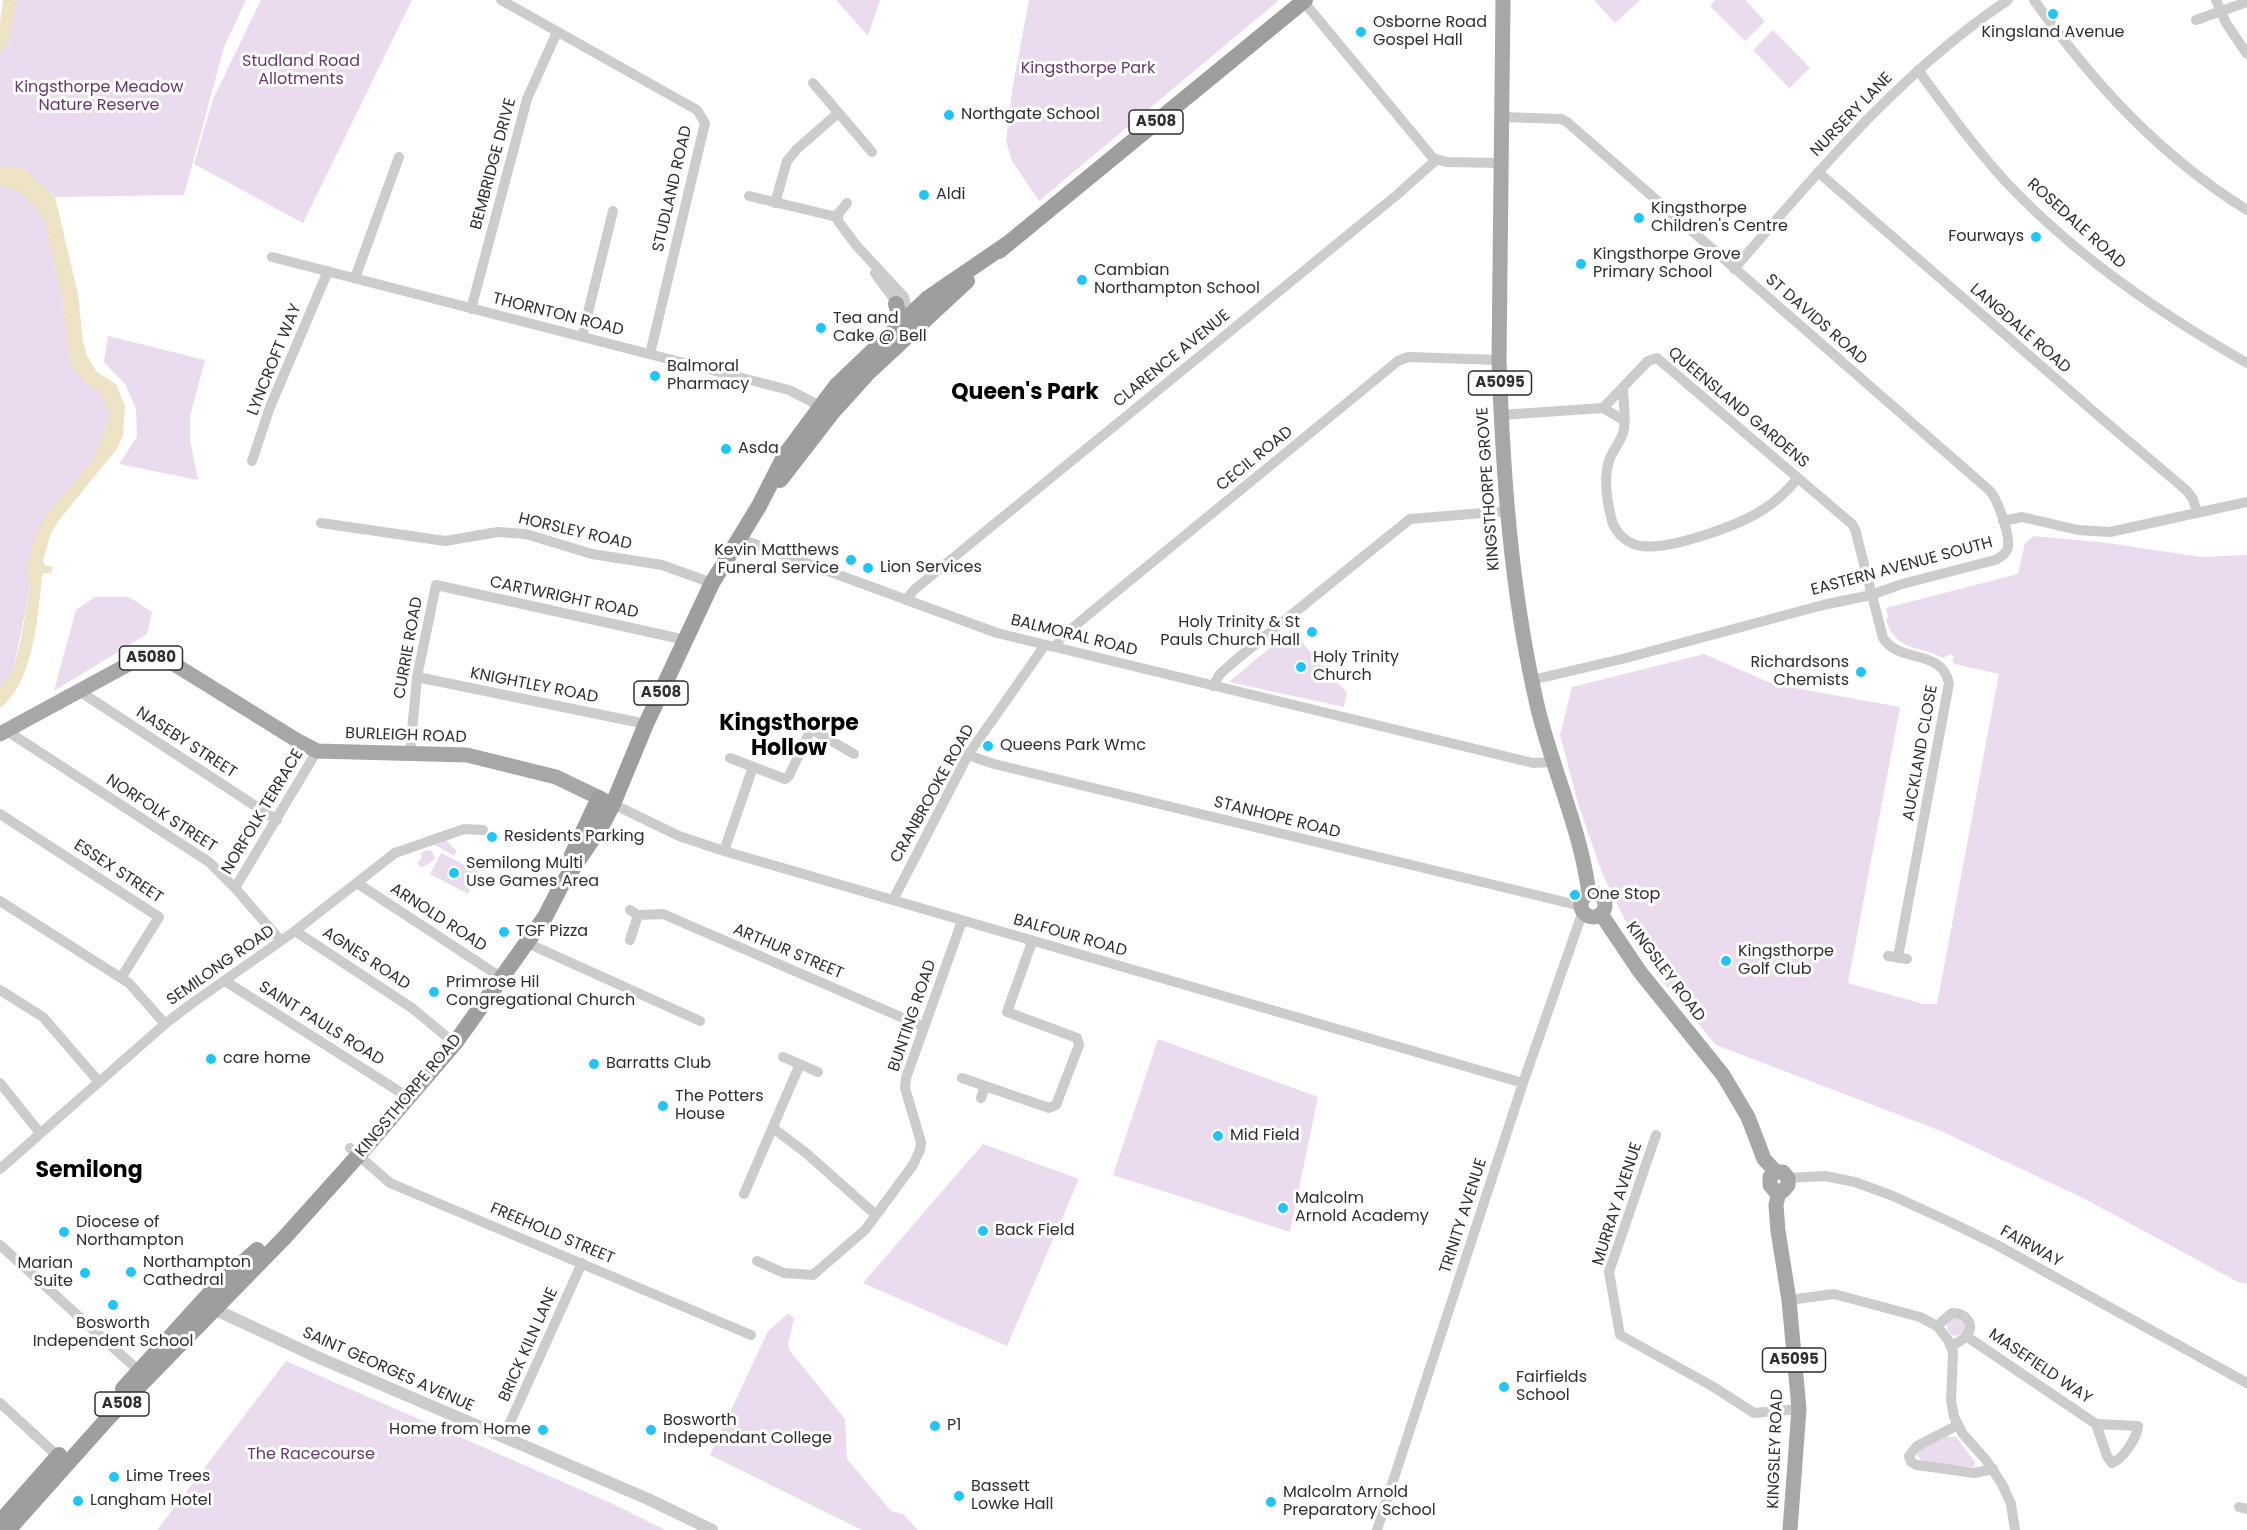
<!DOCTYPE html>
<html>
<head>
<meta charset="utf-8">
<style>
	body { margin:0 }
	canvas { display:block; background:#fff }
</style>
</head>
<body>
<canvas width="2247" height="1530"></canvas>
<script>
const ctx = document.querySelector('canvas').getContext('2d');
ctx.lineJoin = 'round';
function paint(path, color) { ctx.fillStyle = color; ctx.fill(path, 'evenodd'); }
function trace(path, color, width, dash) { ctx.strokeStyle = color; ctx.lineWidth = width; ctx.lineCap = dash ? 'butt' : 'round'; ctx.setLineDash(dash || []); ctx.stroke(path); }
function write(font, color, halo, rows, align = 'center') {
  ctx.font = font + ' Poppins,sans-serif'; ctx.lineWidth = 6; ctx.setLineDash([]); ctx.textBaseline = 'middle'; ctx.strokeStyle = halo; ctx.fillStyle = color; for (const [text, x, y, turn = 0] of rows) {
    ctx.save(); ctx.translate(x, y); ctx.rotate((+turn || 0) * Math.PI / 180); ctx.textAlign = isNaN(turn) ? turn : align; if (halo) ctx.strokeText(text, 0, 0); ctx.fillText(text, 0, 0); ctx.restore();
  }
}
const green = new Path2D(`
	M 17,0 L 246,0 L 224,47 L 184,195 L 55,197 L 24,169 L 0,167 L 0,52 L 8,44 Z
	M 261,0 L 412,0 L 303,223 L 194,164 L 213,99 Z
	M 836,0 L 880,0 L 868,36 Z
	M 1029,0 L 1279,0 L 1039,201 L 1012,161 L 1006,141 L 1012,91 Z
	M 1594,0 L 1640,0 L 1615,23 Z
	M 1715,0 L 1745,0 L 1765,21 L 1745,41 L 1710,6 Z
	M 1773,30 L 1810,68 L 1789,88 L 1753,50 Z
	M 0,185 L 20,192 L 39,211 L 45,222 L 62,295 L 69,354 L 87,384 L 100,392 L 109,411 L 108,424 L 92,461 L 45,516 L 27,567 L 30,589 L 13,671 L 0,688 Z
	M 108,336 L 205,360 L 190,416 L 190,440 L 198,480 L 119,464 L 137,437 L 136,409 L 125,384 L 104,362 Z
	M 2034,536 L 2108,543 L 2201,557 L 2247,555 L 2247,1284 L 2238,1282 L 2085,1199 L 1941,1131 L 1716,1045 L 1663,982 L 1624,918 L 1602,873 L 1578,803 L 1560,735 L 1572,687 L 1704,654 L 1773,684 L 1900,707 L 1848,983 L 1923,1004 L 1937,1004 L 1999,674 L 1955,664 L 1952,660 L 1954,657 L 1951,654 L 1943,658 C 1918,644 1897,653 1886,620 L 1888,617 L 1886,608 L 2018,574 L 2025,543 Z
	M 95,597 L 129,597 L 152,612 L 147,634 L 54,691 L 76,610 Z
	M 1291,630 L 1347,693 L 1344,707 L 1229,682 Z
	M 444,838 L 457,851 L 454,856 L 432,843 Z
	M 428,850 L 432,851 L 435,858 L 430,863 L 423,867 L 419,866 L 418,862 L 422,858 L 421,853 Z
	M 441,853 L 479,872 L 468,894 L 430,874 Z
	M 1158,1039 L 1318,1097 L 1290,1232 L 1113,1175 Z
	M 983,1144 L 1079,1179 L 1007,1346 L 863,1283 Z
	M 789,1313 L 794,1319 L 788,1344 L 790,1351 L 845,1419 L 847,1459 L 891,1511 L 903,1514 L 918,1530 L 862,1530 L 710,1455 L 768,1331 Z
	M1947 1327a9 9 0 1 1 18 0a9 9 0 1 1-18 0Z
	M 286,1361 L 611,1503 L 665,1530 L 157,1530 Z
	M 1938,1437 L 1956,1437 L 1975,1462 L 1974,1467 L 1923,1463 L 1917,1455 L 1920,1449 Z`);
const water = new Path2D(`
	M 3,0 L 17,0 L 8,44 L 0,52 L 0,22 Z
	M 8,166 L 24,169 L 55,197 L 78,294 L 83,341 L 87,356 L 97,372 L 116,384 L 125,406 L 123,436 L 116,450 L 59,520 L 51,533 L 43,561 L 45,565 L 53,567 L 51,573 L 44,573 L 42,576 C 38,615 33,685 0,708 L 0,688 L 13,671 L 20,644 L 30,589 L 27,567 L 34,539 L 45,516 L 92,461 L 108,424 L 109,411 L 100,392 L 87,384 L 73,369 L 69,354 L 62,295 L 45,222 L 39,211 L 20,192 L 0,185 L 0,167 Z`);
const minor = new Path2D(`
	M 501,0 L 697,110 L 705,123 L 650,354
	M 2034,0 C 2094,84 2159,155 2247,210
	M 2216,0 L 2226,23 L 2247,54
	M 1303,1 L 1433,158 L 1446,162 L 1500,163
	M 2196,20 L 2247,2
	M 1918,70 C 1946,108 1974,147 2006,182 C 2076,256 2159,313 2247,363
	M 813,83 L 872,152
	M 1502,117 L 1561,119 L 1567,122 L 1989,490 C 1998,499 2012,539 2007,550 C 2004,556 2000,557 1995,560 L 1902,584 L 1871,595 L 1823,605 L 1626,658 L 1532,680
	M 1818,172 L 2100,417 L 2186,490 L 2193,499 L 2197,512
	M 749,196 L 837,217
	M 775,203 L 787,161 L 797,149 L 838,113
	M 847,203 L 838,214 L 838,221 L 856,245 L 904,297 L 909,316
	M 272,257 L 789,390 L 824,408
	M 1734,269 C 1818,172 1900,72 2008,0
	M 875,273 L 899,306
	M 355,278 L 399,157
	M 471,309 L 527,99 L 557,32
	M 582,337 L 613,211
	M 1623,388 C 1623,402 1627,420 1623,433 C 1620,442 1614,449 1610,458 C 1603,476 1607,502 1612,521 C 1616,534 1629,545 1642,546 C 1671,550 1740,525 1764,509 C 1777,501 1788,490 1798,478
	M 1603,408 L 1625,421
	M 1501,415 L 1603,408 L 1648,361 L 1657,358 L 1852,524 L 1855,529 L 1883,638 C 1900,664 1941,648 1949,683 L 1898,957
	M 252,461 L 270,407 L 328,271
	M 2003,521 L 2022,517 L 2078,530 L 2110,532 L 2247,502
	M 321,523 L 445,541 L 498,532 L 526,534 L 592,554 L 662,565 L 712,583
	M 738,538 L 997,633 L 1533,763 L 1552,762
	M 906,600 L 914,590 L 937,571 L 1398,194 L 1436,160
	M 1055,647 L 1062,637 L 1089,614 L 1398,361 L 1408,357 L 1499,360
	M 417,677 L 646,724
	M 1213,686 L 1220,674 L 1237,659 L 1410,519 L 1507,511
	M 79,691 L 277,820
	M 7,731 L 209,862 L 235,888 L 281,941
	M 410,753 L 417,677 L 436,585 L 686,640
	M 968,755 L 994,764 L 1581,906
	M 730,758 L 785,779 L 789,776 L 811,729 L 854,754
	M 613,804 L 679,836 L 724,851 L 1523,1083
	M 0,814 L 159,917 L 121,978
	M 724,851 L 753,767
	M 357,883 L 502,978
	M 235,888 L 317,751
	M 893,900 L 968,755 L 1045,645
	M 0,901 L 129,983 L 165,1024
	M 630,910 L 638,915 L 630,940
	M 638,915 L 663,914 L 924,1027
	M 295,931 L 412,1008 L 447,1037
	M 527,943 L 700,1021
	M 1888,956 L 1907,959
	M 225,981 L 400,1092
	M 0,990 L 43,1017 L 99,1082
	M 783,1057 L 818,1072
	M 962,1078 L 1049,1108 L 1056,1105 L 1079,1045 L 1077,1038 L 1007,1012 L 1032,942
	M 0,1083 L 40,1133
	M 981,1098 L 985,1086
	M 773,1128 L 806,1153 L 876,1215
	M 1656,1135 L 1609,1272 L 1620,1335 L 1712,1386 L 1754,1413 L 1799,1409
	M 350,1148 L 390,1183 L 751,1335
	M 0,1169 L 165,1024 L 191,1004 L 295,931 L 395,853 L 464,829 L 483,830
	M 1788,1178 L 1825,1176 L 1855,1182 L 1893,1196 L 1950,1222 L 1995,1244 L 2247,1383
	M 744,1194 L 800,1064
	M 0,1245 L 139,1371
	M 757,1261 L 784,1273 L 813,1275 L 865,1230 L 913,1165 L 920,1150 L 921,1142 L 905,1088 L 906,1078 L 962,921
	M 1789,1300 L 1834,1294 L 1920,1317 L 1937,1326 L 1948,1340 L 1953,1352 L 1951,1401 L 1954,1417 L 1963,1434 L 1986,1460 L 2002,1484 L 2011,1504 L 2015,1530
	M 1937,1326 L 1952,1313 C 1965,1313 1975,1323 1967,1335 C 1963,1341 1956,1343 1951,1346
	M 1966,1336 L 2096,1424 L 2138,1426 C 2137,1438 2123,1459 2112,1463 L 2107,1456 L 2096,1424
	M 0,1403 L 62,1460
	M 1958,1425 L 1917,1446 L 1909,1456 L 1911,1462 L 1917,1465 L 1974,1473 L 1993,1469
	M 503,1438 L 582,1263
	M 2239,1507 L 2247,1509
	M 1377,1530 L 1523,1083 L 1583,911`);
const tertiary = new Path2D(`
	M 216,1310 L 315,1356 L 648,1499 L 712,1530`);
const primary = new Path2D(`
	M 1503,0 L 1499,360 C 1503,477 1511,594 1538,709 C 1553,771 1581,830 1589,894
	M 0,734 L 138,659 L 161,658 L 169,661 L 298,741 L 317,751 L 467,755 L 556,777 L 610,803
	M1581 905a12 12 0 1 1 24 0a12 12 0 1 1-24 0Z
	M 1601,914 L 1640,972 L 1723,1075 L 1748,1117 L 1764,1159 L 1776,1172 L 1783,1172 L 1788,1178 L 1788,1185 L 1783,1191 L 1775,1191 L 1770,1185 L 1770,1177 L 1776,1172
	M 1779,1191 L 1776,1205 L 1778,1231 L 1789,1300 L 1799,1409 L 1790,1530`);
const trunk = new Path2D(`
	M 999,251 L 1305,0
	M 894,330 L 899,315 L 896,304
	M 780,480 L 831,414 L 868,373 L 967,281
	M 572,855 L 599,798
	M 123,1389 L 212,1291 L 257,1250
	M 0,1522 L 59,1455
	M 8,1530 L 109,1417 L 285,1237 L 364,1149 L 455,1043 L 545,917 L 561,886 L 602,825 L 613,804 L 646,724 L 712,583 L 759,506 L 785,455 L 836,386 L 928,298 L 1007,244`);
const markers = [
	[2053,14,6,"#20c4f7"],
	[1361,32,6,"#20c4f7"],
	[949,115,6,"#20c4f7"],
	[924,195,6,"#20c4f7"],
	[1639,218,6,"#20c4f7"],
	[2036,237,6,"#20c4f7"],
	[1581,264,6,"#20c4f7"],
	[1082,280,6,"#20c4f7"],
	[821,328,6,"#20c4f7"],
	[655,376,6,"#20c4f7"],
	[726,449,6,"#20c4f7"],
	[851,560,6,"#20c4f7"],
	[868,568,6,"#20c4f7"],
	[1312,632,6,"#20c4f7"],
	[1301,667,6,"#20c4f7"],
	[1861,672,6,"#20c4f7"],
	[988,746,6,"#20c4f7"],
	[492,837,6,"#20c4f7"],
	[454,873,6,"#20c4f7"],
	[1575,895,6,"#20c4f7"],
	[504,932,6,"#20c4f7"],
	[1726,961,6,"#20c4f7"],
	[434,992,6,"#20c4f7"],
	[211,1059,6,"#20c4f7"],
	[594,1064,6,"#20c4f7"],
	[663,1106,6,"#20c4f7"],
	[1218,1136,6,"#20c4f7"],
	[1283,1208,6,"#20c4f7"],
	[983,1231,6,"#20c4f7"],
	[64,1232,6,"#20c4f7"],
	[131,1272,6,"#20c4f7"],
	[85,1273,6,"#20c4f7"],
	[113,1305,6,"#20c4f7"],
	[1504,1387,6,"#20c4f7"],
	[935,1426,6,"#20c4f7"],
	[543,1430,6,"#20c4f7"],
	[651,1430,6,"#20c4f7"],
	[114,1477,6,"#20c4f7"],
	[959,1496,6,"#20c4f7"],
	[78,1501,6,"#20c4f7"],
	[1271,1502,6,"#20c4f7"]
];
const shields = [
	[1156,122,54],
	[1500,383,63],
	[151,658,63],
	[661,693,54],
	[1794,1360,63],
	[122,1404,54]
];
const shieldNames = [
	["A508",1156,122],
	["A5095",1500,383],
	["A5080",151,658],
	["A508",661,693],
	["A5095",1794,1360],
	["A508",122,1404]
];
const poiNames = [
	["Osborne Road",1373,23],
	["Gospel Hall",1373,41],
	["Kingsland Avenue",2053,33,"center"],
	["Northgate School",961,115],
	["Aldi",936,195],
	["Kingsthorpe",1651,209],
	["Children's Centre",1651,227],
	["Fourways",2024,237,"right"],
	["Kingsthorpe Grove",1593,255],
	["Primary School",1593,273],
	["Cambian",1094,271],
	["Northampton School",1094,289],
	["Tea and",833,319],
	["Cake @ Bell",833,337],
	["Balmoral",667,367],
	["Pharmacy",667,385],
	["Asda",738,449],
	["Kevin Matthews",839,551,"right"],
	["Funeral Service",839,569,"right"],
	["Lion Services",880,568],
	["Holy Trinity & St",1300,623,"right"],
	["Pauls Church Hall",1300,641,"right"],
	["Holy Trinity",1313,658],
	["Church",1313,676],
	["Richardsons",1849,663,"right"],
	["Chemists",1849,681,"right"],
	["Queens Park Wmc",1000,746],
	["Residents Parking",504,837],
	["Semilong Multi",466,864],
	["Use Games Area",466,882],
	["One Stop",1587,895],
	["TGF Pizza",516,932],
	["Kingsthorpe",1738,952],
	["Golf Club",1738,970],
	["Primrose Hil",446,983],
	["Congregational Church",446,1001],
	["care home",223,1059],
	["Barratts Club",606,1064],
	["The Potters",675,1097],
	["House",675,1115],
	["Mid Field",1230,1136],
	["Malcolm",1295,1199],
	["Arnold Academy",1295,1217],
	["Diocese of",76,1223],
	["Northampton",76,1241],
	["Back Field",995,1231],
	["Northampton",143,1263],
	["Cathedral",143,1281],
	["Marian",73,1264,"right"],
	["Suite",73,1282,"right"],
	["Bosworth",113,1324,"center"],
	["Independent School",113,1342,"center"],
	["Fairfields",1516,1378],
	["School",1516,1396],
	["Bosworth",663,1421],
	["Independant College",663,1439],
	["P1",947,1426],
	["Home from Home",531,1430,"right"],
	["Lime Trees",126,1477],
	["Bassett",971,1487],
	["Lowke Hall",971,1505],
	["Malcolm Arnold",1283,1493],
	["Preparatory School",1283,1511],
	["Langham Hotel",90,1501]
];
const parkNames = [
	["Studland Road",301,62],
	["Allotments",301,80],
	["Kingsthorpe Park",1088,69],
	["Kingsthorpe Meadow",99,88],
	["Nature Reserve",99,106],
	["The Racecourse",311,1455]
];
const streetNames = [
	["NURSERY LANE",1852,115,-46],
	["BEMBRIDGE DRIVE",494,164,-75],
	["STUDLAND ROAD",673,189,-77],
	["ROSEDALE ROAD",2076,224,42],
	["THORNTON ROAD",558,315,14],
	["ST DAVIDS ROAD",1816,320,41],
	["LANGDALE ROAD",2020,329,41],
	["CLARENCE AVENUE",1172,359,-39],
	["LYNCROFT WAY",275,360,-68],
	["QUEENSLAND GARDENS",1738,408,40],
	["CECIL ROAD",1255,459,-39],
	["KINGSTHORPE GROVE",1489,489,-94],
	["HORSLEY ROAD",575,532,13],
	["EASTERN AVENUE SOUTH",1902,567,-15],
	["CARTWRIGHT ROAD",564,598,12],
	["BALMORAL ROAD",1074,636,14],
	["CURRIE ROAD",409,648,-80],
	["KNIGHTLEY ROAD",534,686,11],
	["BURLEIGH ROAD",406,736,2],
	["NASEBY STREET",186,743,33],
	["AUCKLAND CLOSE",1921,753,-80],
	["CRANBROOKE ROAD",933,794,-61],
	["NORFOLK TERRACE",263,812,-59],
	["NORFOLK STREET",161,814,33],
	["STANHOPE ROAD",1277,818,14],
	["ESSEX STREET",118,872,33],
	["ARNOLD ROAD",438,918,33],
	["BALFOUR ROAD",1070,936,16],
	["ARTHUR STREET",788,952,23],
	["AGNES ROAD",366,959,33],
	["SEMILONG ROAD",221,966,-35],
	["KINGSLEY ROAD",1665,972,53],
	["BUNTING ROAD",913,1016,-71],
	["SAINT PAULS ROAD",321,1024,32],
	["KINGSTHORPE ROAD",409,1096,-50],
	["MURRAY AVENUE",1618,1204,-72],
	["TRINITY AVENUE",1464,1216,-72],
	["FREEHOLD STREET",552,1234,23],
	["FAIRWAY",2031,1247,29],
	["BRICK KILN LANE",529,1345,-66],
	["MASEFIELD WAY",2040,1367,34],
	["SAINT GEORGES AVENUE",388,1370,24],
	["KINGSLEY ROAD",1776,1449,-88]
];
const districtNames = [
	["Queen's Park",1025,393],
	["Kingsthorpe",789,724],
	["Hollow",789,749],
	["Semilong",89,1171]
];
paint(green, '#eadcee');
paint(water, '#efe3c6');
trace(minor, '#ccc', 10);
trace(tertiary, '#ccc', 12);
trace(primary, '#a7a7a7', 15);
trace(trunk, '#9e9e9e', 16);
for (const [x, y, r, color] of markers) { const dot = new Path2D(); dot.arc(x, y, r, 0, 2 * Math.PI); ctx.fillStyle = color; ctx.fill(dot); trace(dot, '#fff', 2); }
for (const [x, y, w] of shields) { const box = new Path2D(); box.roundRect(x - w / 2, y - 12, w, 24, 4.5); ctx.fillStyle = '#fff'; ctx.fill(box); trace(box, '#2f2f2f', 1.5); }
write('bold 15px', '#2f2f2f', null, shieldNames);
write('16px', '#2f2f2f', '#fff', poiNames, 'left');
write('16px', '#673870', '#fff', parkNames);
write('16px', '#2f2f2f', '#fff', streetNames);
write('bold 22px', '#000', '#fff', districtNames);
</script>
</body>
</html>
